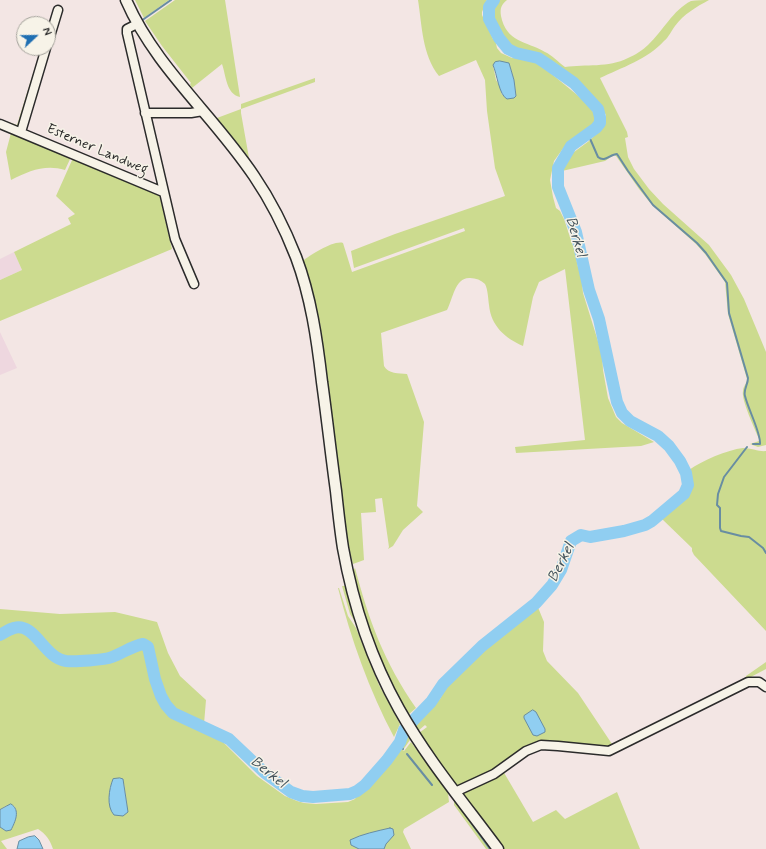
<!DOCTYPE html>
<html>
<head>
<meta charset="utf-8">
<style>
	body { margin:0 }
	#map { position:relative; width:766px; height:849px; overflow:hidden; background:#f3e6e4; font-family:Mynerve,sans-serif }
	canvas { display:block }
	.north { position:absolute; left:16px; top:16px; width:40px; height:40px; box-sizing:border-box; background:#f7f3e8; border:1px solid #a5a39c; border-radius:50%; rotate:68deg; font-size:11px; font-weight:700; line-height:16px; text-align:center; color:#2b2b2b }
	.north::after { content:''; display:block; margin:auto; width:14px; height:18px; background:#1f6fb2; clip-path:polygon(50% 0,100% 100%,50% 72%,0 100%) }
</style>
</head>
<body>
<div id="map">
<canvas width="766" height="849"></canvas>
<div class="north">N</div>
</div>
<script>
const ctx = document.querySelector('canvas').getContext('2d');
ctx.lineJoin = 'round';
function paint(path, color) { ctx.fillStyle = color; ctx.fill(path, 'evenodd'); }
function trace(path, color, width, dash) { ctx.strokeStyle = color; ctx.lineWidth = width; ctx.lineCap = dash ? 'butt' : 'round'; ctx.setLineDash(dash || []); ctx.stroke(path); }
function write(font, color, halo, rows, align = 'center') {
  ctx.font = font + ' Mynerve,sans-serif'; ctx.lineWidth = 3; ctx.setLineDash([]); ctx.textBaseline = 'middle'; ctx.strokeStyle = halo; ctx.fillStyle = color; for (const [text, x, y, turn = 0] of rows) {
    ctx.save(); ctx.translate(x, y); ctx.rotate((+turn || 0) * Math.PI / 180); ctx.textAlign = isNaN(turn) ? turn : align; if (halo) ctx.strokeText(text, 0, 0); ctx.fillText(text, 0, 0); ctx.restore();
  }
}
const built = new Path2D(`
	M 14,252 L 22,270 L 0,280 L 0,259 Z
	M 0,332 L 17,368 L 0,375 Z`);
const green = new Path2D(`
	M 135,0 L 169,0 L 144,18 Z
	M 175,0 L 225,0 L 240,97 C 226,94 226,75 222,64 L 192,88 L 190,84 L 191,83 L 162,46 L 145,21 Z
	M 418,0 L 487,0 L 482,12 L 482,15 L 493,39 L 495,39 L 497,48 L 501,53 L 512,58 L 522,58 L 537,62 L 576,94 L 591,107 L 595,117 L 594,125 L 567,143 L 554,161 L 550,180 L 553,197 L 556,208 L 560,211 L 564,219 L 574,249 L 578,267 L 581,273 L 583,293 L 602,354 L 603,370 L 608,398 L 616,417 L 622,423 L 654,442 L 641,446 L 516,453 L 515,447 L 585,440 L 565,269 L 539,282 L 533,297 L 523,346 C 505,338 491,326 489,305 C 488,298 488,290 485,284 C 481,280 476,278 470,278 C 455,277 453,299 447,310 L 381,333 L 384,366 C 388,374 399,373 407,374 L 424,422 L 417,506 L 423,512 L 403,530 L 393,546 L 388,549 L 389,547 L 382,498 L 375,499 L 376,512 L 361,513 L 364,560 L 353,564 L 346,536 L 320,323 L 310,283 L 303,261 C 310,255 334,240 343,243 L 352,272 L 465,231 L 464,228 L 354,268 L 351,251 L 395,234 L 505,196 L 495,168 L 487,111 L 485,80 L 476,60 L 439,76 C 422,55 422,25 418,0 ZM 509,63 L 514,80 L 516,96 L 502,95 L 500,86 L 496,80 L 493,65 Z
	M 498,0 L 507,0 C 501,5 500,8 501,16 C 506,42 526,41 545,52 C 552,55 558,62 565,67 C 586,64 608,68 628,58 C 635,55 643,50 648,45 C 663,31 673,10 691,1 C 696,0 704,0 709,0 C 696,7 684,14 675,26 C 671,31 669,37 664,41 C 648,59 621,68 600,78 L 627,132 L 628,137 L 625,138 L 628,157 L 634,169 L 649,189 L 663,204 L 709,245 L 731,275 L 744,299 L 766,352 L 766,445 L 758,447 L 750,444 L 759,441 L 759,439 C 755,429 741,400 743,391 C 743,386 747,384 747,379 L 728,314 L 725,282 L 705,254 L 696,244 L 652,205 L 639,189 L 616,156 L 614,155 L 605,161 L 562,171 L 570,155 L 589,141 L 604,126 L 606,119 L 606,115 L 598,102 L 585,93 L 580,85 L 557,64 L 540,54 L 516,49 L 504,37 L 494,17 L 495,5 Z
	M 41,48 L 43,48 L 19,126 L 16,128 L 0,123 L 0,119 L 17,125 Z
	M 315,78 L 315,82 L 241,109 L 241,113 L 249,158 L 217,118 L 241,109 L 241,104 Z
	M 11,133 L 71,157 L 65,170 C 45,164 29,171 11,180 L 6,152 Z
	M 73,158 L 159,193 L 172,249 L 0,321 L 0,280 L 22,270 L 14,252 L 71,224 L 68,218 L 75,214 L 56,196 Z
	M 743,448 C 751,448 760,452 766,451 L 766,631 L 694,555 L 692,551 L 692,548 L 662,519 C 680,503 697,497 689,470 C 703,460 727,450 743,448 Z
	M 355,568 C 369,621 384,662 416,708 L 408,715 L 397,697 L 374,648 L 351,573 Z
	M 342,586 L 346,586 L 360,630 L 350,614 Z
	M 338,588 L 339,588 L 348,616 L 356,628 L 379,685 L 400,724 L 394,737 C 369,690 351,639 338,588 Z
	M 537,605 L 544,622 L 543,651 L 547,661 L 578,693 L 614,747 L 609,750 L 550,743 L 486,776 L 460,787 L 455,785 L 437,761 L 419,733 L 427,727 L 425,725 L 418,731 L 414,725 L 440,699 L 448,684 L 489,644 L 498,636 L 512,629 Z
	M 0,609 L 60,614 L 115,612 L 157,622 L 168,653 L 180,676 L 206,700 L 204,724 C 194,720 184,716 176,711 C 158,699 155,664 150,645 L 144,641 C 132,643 124,650 113,654 C 101,659 73,662 61,657 C 35,647 40,612 0,632 Z
	M 17,630 C 35,633 38,647 52,658 C 65,668 100,664 115,659 C 125,655 132,648 143,646 L 146,648 L 149,664 L 160,699 L 171,714 L 220,739 L 257,776 L 285,796 L 297,801 L 304,803 L 316,804 L 348,802 L 355,799 L 358,794 L 366,789 L 390,762 L 402,746 L 406,733 L 410,740 L 403,750 L 404,751 L 411,742 L 448,793 L 449,802 L 404,829 L 403,832 L 411,849 L 53,849 C 50,840 46,834 38,829 L 1,841 L 7,849 L 0,849 L 0,827 L 1,828 L 16,818 L 16,810 L 14,806 L 6,806 L 0,810 L 0,637 ZM 124,784 L 127,806 L 110,796 L 110,788 Z
	M 766,662 L 766,669 L 745,680 L 746,676 Z
	M 503,771 L 533,822 L 556,810 L 565,819 L 617,792 L 640,849 L 502,849 L 462,795 L 465,790 Z
	M 457,799 L 494,849 L 486,849 L 454,805 L 454,800 Z`);
const water = new Path2D(`
	M 500,61 L 509,63 L 514,80 L 516,96 L 514,98 L 507,99 C 499,95 497,74 493,65 L 495,62 Z
	M 533,710 L 536,712 L 545,729 L 545,732 L 537,736 L 533,735 L 524,718 L 524,716 Z
	M 120,778 L 123,779 L 128,812 L 123,816 L 114,815 C 106,806 109,789 113,779 Z
	M 11,804 C 21,810 15,822 11,830 L 6,831 L 0,827 L 0,810 Z
	M 390,828 L 393,829 L 394,835 L 386,844 L 384,849 L 359,849 L 351,845 L 350,840 C 362,834 377,831 390,828 Z
	M 35,836 L 39,840 L 43,849 L 17,849 L 19,841 L 28,837 Z`);
const stream = new Path2D(`
	M 141,21 L 171,0
	M 588,134 L 598,157 C 605,163 610,154 617,154 L 628,171 L 653,205 L 697,243 L 706,253 L 727,283 L 729,313 L 748,378 C 748,385 743,390 745,396 C 748,409 761,433 760,444 L 753,444
	M 747,447 L 724,477 L 718,494 L 717,505 L 720,508 L 720,528 L 721,531 L 741,536 L 749,537 L 763,548 L 766,553
	M 399,743 L 403,749
	M 407,754 L 432,785
	M 457,803 L 490,849`);
const river = new Path2D(`
	M 0,635 C 4,633 9,629 14,628 C 35,622 44,658 66,661 C 75,662 104,660 112,657 C 123,653 132,646 143,644 L 148,647 L 155,679 L 161,696 L 166,705 L 173,713 L 229,739 L 265,773 L 291,792 L 302,796 L 313,797 L 350,794 L 357,791 L 365,785 L 387,760 L 400,742 L 404,730 L 431,702 L 443,684 L 482,646 L 536,603 L 552,585 L 561,570 L 571,541 L 581,535 L 590,537 L 624,531 L 645,525 L 652,521 L 684,494 L 688,485 L 686,473 L 680,461 L 669,446 L 658,436 L 630,421 L 622,413 L 617,402 L 599,319 L 589,290 L 576,232 L 558,187 L 558,168 L 571,146 L 596,128 L 600,123 L 600,117 L 598,109 L 574,83 L 547,64 L 538,58 L 516,53 L 508,49 L 499,38 L 489,19 L 489,7 L 494,0`);
const minor = new Path2D(`
	M 137,24 L 127,29 L 127,33 L 175,239 L 194,284
	M 48,43 L 58,10
	M 145,113 L 191,113 L 203,111
	M 0,124 L 163,192
	M 21,132 L 46,48
	M 455,792 L 494,774 L 526,751 L 541,745 L 558,746 L 609,751 L 748,682 L 759,682 L 766,687`);
const tertiary = new Path2D(`
	M 126,0 C 155,67 214,116 254,176 C 271,201 285,229 296,257 C 311,297 317,339 322,382 C 327,418 331,455 336,491 C 338,510 340,529 343,548 C 353,604 371,659 399,709 C 427,759 464,803 498,849`);
const streetNames = [
	["Esterner Landweg",97,150,23]
];
const waterNames = [
	["Berkel",575,237,74],
	["Berkel",562,563,-63],
	["Berkel",268,773,39]
];
paint(built, '#eed7df');
paint(green, '#ccdb8f');
paint(water, '#90cef1');
trace(water, '#688da2', 1);
trace(stream, '#688da2', 2);
trace(river, '#90cef1', 12);
trace(minor, '#2b2b2b', 11);
trace(tertiary, '#2b2b2b', 13);
trace(minor, '#f7f3e8', 8);
trace(tertiary, '#f7f3e8', 10);
write('14px', '#2b2b2b', '#f7f3e8', streetNames);
write('italic 15px', '#44545c', '#f7f3e8', waterNames);
</script>
</body>
</html>
